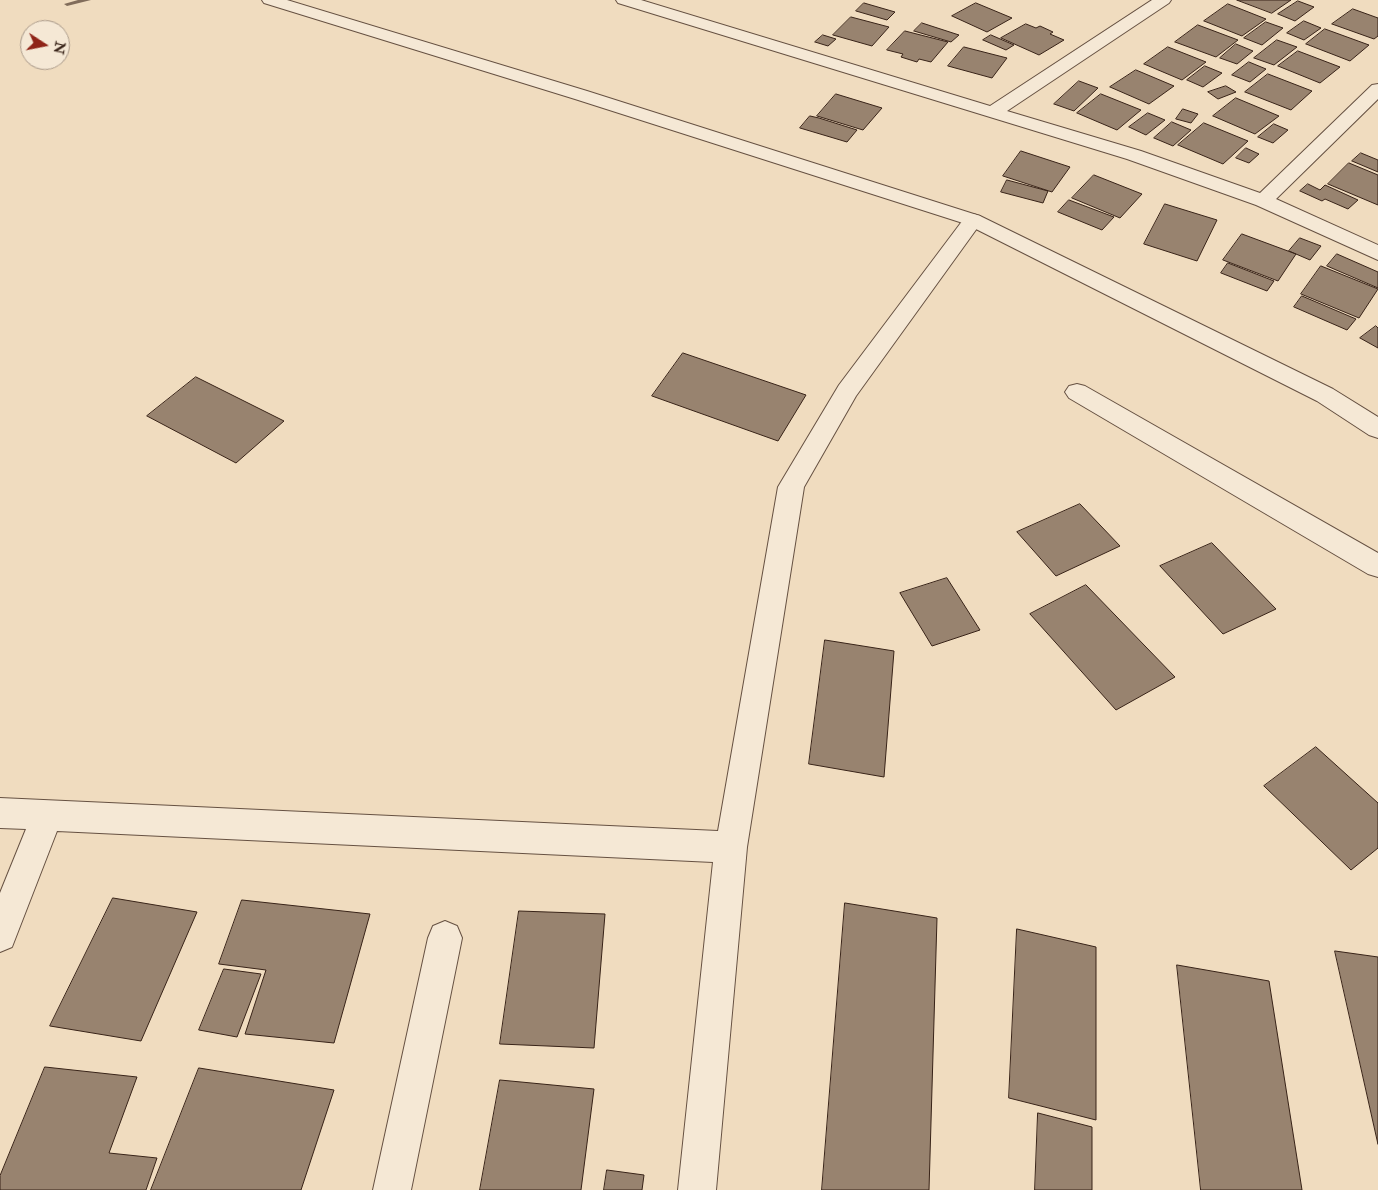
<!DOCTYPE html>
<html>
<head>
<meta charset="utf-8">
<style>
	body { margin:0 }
	#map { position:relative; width:1378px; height:1190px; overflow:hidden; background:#f0dcbf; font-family:"IM FELL Double Pica",serif }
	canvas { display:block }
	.north { position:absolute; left:20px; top:20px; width:50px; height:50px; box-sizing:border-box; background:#f5e8d5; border:1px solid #a99989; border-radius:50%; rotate:101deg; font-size:14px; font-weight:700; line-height:20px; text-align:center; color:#382318 }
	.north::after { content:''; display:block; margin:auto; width:18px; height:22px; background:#8f2418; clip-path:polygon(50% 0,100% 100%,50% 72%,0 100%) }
</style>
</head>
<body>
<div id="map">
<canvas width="1378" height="1190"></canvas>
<div class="north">N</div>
</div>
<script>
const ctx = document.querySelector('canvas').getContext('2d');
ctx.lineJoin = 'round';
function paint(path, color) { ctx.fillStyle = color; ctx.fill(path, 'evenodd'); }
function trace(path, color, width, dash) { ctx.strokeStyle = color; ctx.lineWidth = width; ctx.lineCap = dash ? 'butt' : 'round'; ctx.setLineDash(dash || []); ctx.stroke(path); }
const stream = new Path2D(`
	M 78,0 L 91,0 L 67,6 L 64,4 Z`);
const building = new Path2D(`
	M 1237,0 L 1291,0 L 1272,13 Z
	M 1298,1 L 1314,7 L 1295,21 L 1278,14 Z
	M 864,3 L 895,12 L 887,20 L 856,11 Z
	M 976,3 L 1012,18 L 987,32 L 952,16 Z
	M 1228,4 L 1266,19 L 1242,36 L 1204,21 Z
	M 1353,9 L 1378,18 L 1378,36 L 1374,39 L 1332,24 Z
	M 851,17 L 889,27 L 872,46 L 833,35 Z
	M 1304,21 L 1321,28 L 1304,40 L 1287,33 Z
	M 1266,22 L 1283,28 L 1262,45 L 1244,38 Z
	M 922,23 L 959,35 L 951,42 L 914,31 Z
	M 1026,24 L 1036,28 L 1040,26 L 1053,32 L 1050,34 L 1064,40 L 1039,55 L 1001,38 Z
	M 1198,25 L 1238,40 L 1216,57 L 1175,42 Z
	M 1325,29 L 1369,45 L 1350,61 L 1306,44 Z
	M 905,31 L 948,42 L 931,62 L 919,59 L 917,62 L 901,57 L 903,54 L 887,50 Z
	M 823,35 L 836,39 L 828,46 L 815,42 Z
	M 991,35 L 1014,45 L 1006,50 L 983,40 Z
	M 1277,40 L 1297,47 L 1274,65 L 1254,58 Z
	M 1236,44 L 1253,51 L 1237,64 L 1220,58 Z
	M 964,47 L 1007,58 L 992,78 L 948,66 Z
	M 1168,47 L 1206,62 L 1182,80 L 1144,64 Z
	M 1298,51 L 1340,67 L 1320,83 L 1278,66 Z
	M 1249,62 L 1266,69 L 1250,82 L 1232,75 Z
	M 1205,66 L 1222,73 L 1203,87 L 1187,80 Z
	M 1136,70 L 1174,86 L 1149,104 L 1110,87 Z
	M 1268,74 L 1312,91 L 1291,110 L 1245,92 Z
	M 1079,81 L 1098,88 L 1074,111 L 1054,104 Z
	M 1226,86 L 1236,92 L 1218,99 L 1208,92 Z
	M 836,94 L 882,108 L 863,130 L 817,116 Z
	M 1101,94 L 1141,110 L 1117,130 L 1077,113 Z
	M 1236,98 L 1279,116 L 1255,134 L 1213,116 Z
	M 1183,109 L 1198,114 L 1191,123 L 1176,119 Z
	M 1148,113 L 1165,120 L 1146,135 L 1129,127 Z
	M 810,116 L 819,118 L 857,130 L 847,142 L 800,128 Z
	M 1172,122 L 1191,130 L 1173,146 L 1154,138 Z
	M 1204,123 L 1248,141 L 1223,164 L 1178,145 Z
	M 1274,124 L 1288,130 L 1273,143 L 1258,137 Z
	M 1246,148 L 1259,154 L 1249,163 L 1236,158 Z
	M 1021,151 L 1070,167 L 1052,192 L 1003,176 Z
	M 1361,153 L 1378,160 L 1378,172 L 1352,161 Z
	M 1349,163 L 1378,175 L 1378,205 L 1328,184 Z
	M 1094,175 L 1142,194 L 1120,218 L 1072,198 Z
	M 1007,180 L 1048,191 L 1043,203 L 1001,192 Z
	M 1308,184 L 1320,190 L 1325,185 L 1358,200 L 1348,209 L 1325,199 L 1322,201 L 1300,191 Z
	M 1069,200 L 1114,217 L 1102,230 L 1058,212 Z
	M 1165,204 L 1217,220 L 1197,261 L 1144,244 Z
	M 1242,234 L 1296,254 L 1278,281 L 1223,260 Z
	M 1300,238 L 1321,246 L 1310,260 L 1289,251 Z
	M 1337,254 L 1378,272 L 1378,288 L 1327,266 Z
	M 1228,263 L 1274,281 L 1267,291 L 1221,273 Z
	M 1321,266 L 1378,289 L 1359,318 L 1301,294 Z
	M 1302,296 L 1356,319 L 1347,330 L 1294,307 Z
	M 1376,326 L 1378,328 L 1378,348 L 1360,338 Z
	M 683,353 L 806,395 L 778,441 L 652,396 Z
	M 196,377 L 284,421 L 236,463 L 147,416 Z
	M 1080,504 L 1120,546 L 1056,576 L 1017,532 Z
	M 1212,543 L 1276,609 L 1223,634 L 1160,566 Z
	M 947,578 L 980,630 L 932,646 L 900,593 Z
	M 1086,585 L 1175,677 L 1116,710 L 1030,614 Z
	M 825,640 L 894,651 L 884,777 L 809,764 Z
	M 1316,747 L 1378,803 L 1378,848 L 1351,870 L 1264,786 Z
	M 113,898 L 197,912 L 141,1041 L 50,1026 Z
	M 242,900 L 370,914 L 334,1043 L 245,1034 L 266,970 L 219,964 Z
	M 845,903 L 937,918 L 929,1190 L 822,1190 Z
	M 519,911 L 605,914 L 594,1048 L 500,1044 Z
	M 1017,929 L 1096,947 L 1096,1120 L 1009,1098 Z
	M 1335,951 L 1378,957 L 1378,1144 Z
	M 1177,965 L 1269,981 L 1302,1190 L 1201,1190 Z
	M 224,969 L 261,974 L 237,1037 L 199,1030 Z
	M 45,1067 L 137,1077 L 109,1153 L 157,1158 L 146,1190 L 0,1190 L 0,1176 Z
	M 199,1068 L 334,1090 L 301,1190 L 151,1190 Z
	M 500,1080 L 594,1089 L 581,1190 L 480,1190 Z
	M 1038,1113 L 1092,1127 L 1092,1190 L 1035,1190 Z
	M 607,1170 L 644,1175 L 642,1190 L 604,1190 Z`);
const minor = new Path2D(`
	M 616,0 L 641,0 L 990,106 L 1152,0 L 1171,0 L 1169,3 L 1007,111 L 1141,151 L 1260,193 L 1372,85 L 1378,84 L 1378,99 L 1276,199 L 1378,245 L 1378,260 L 1256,205 L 1127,159 L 618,3 Z
	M 973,214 L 980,216 L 983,220 L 856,396 L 804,487 L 747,847 L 716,1190 L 678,1190 L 713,862 L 57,831 L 12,947 L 0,952 L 0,893 L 26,829 L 0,828 L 0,798 L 718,831 L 778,487 L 839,385 L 966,216 Z
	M 1077,384 L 1085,386 L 1378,553 L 1378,577 L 1368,574 L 1069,398 L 1065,392 L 1069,386 Z
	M 445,921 L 457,926 L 462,938 L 411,1190 L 373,1190 L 428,938 L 433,926 Z`);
const tertiary = new Path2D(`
	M 262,0 L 287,0 L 587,91 L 980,216 L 1333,389 L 1378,417 L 1378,438 L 1369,435 L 1317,401 L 966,224 L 575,99 L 264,3 Z`);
paint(stream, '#816c5a');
paint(building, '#98836f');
trace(building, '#382318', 1);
trace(minor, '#665142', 2);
trace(tertiary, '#665142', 2);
paint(minor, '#f5e8d5');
paint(tertiary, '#f5e8d5');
</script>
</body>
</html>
